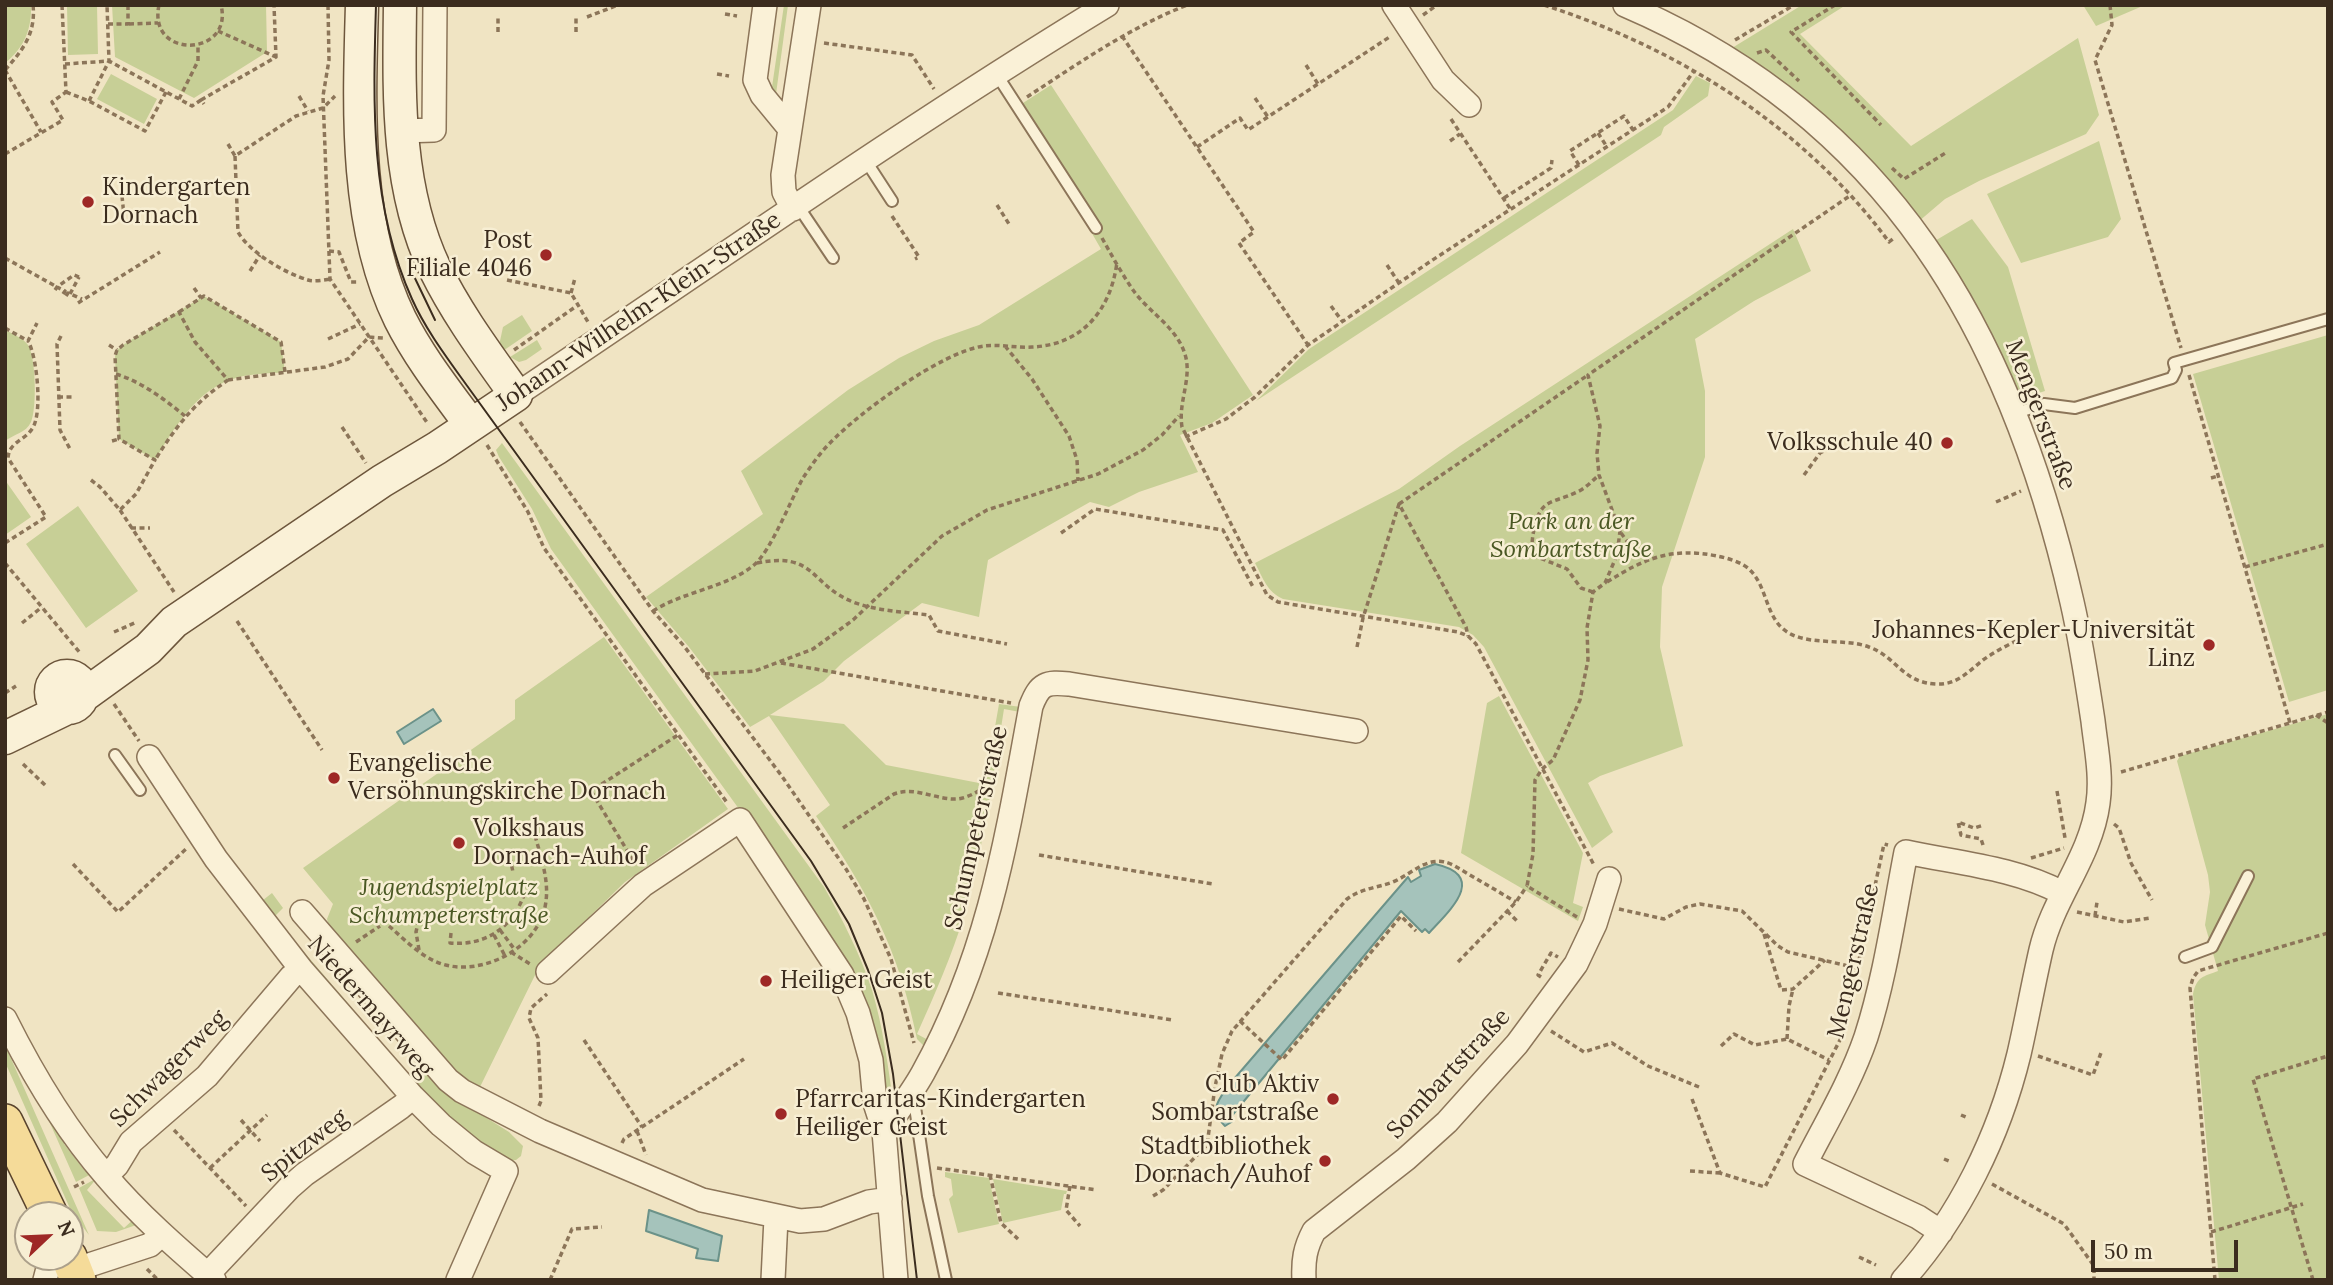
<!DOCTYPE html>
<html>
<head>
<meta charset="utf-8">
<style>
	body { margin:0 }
	#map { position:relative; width:2333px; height:1285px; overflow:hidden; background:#f0e4c3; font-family:Lora,serif }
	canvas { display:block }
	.frame { position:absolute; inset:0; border:7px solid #3b2c1e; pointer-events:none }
	.north { position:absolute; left:14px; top:1201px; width:70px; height:70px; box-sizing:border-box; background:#f7eed3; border:2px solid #aca08b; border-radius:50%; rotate:67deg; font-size:19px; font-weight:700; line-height:28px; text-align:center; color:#3b2c1e }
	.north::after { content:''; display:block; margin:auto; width:24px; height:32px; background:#9e2826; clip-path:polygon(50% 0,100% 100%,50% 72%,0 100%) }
	.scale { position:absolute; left:2091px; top:1240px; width:147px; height:32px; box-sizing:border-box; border:4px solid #3b2c1e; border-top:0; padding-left:9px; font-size:21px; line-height:24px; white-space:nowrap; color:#3b2c1e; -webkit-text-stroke:5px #f7eed3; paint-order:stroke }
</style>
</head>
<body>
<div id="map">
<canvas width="2333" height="1285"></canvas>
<div class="frame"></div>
<div class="north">N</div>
<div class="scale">50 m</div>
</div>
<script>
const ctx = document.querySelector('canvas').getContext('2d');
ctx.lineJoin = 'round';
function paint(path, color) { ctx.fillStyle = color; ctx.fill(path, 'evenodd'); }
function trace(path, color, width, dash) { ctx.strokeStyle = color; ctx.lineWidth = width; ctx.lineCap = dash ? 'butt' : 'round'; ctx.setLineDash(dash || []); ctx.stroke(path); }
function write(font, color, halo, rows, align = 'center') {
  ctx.font = font + ' Lora,serif'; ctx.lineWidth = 5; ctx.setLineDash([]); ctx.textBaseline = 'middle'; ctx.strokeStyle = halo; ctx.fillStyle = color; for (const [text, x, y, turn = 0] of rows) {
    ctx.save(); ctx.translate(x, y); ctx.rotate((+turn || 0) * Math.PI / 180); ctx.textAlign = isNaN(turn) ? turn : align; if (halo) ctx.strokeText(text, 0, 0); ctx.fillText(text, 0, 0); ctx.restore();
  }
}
const green = new Path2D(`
	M 5,5 L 31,5 C 32,29 24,48 5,63 Z
	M 67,5 L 97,5 L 98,54 L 68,55 Z
	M 112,5 L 266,5 L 267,52 L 194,98 L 115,57 Z
	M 784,5 L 788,5 L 776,94 L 787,108 L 786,115 L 761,74 L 772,87 Z
	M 1802,5 L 1846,5 L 1800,34 L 1911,146 L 2078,38 L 2099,115 L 2086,134 L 1979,181 L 1945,199 L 1918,222 L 1749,68 L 1732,48 Z
	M 2083,5 L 2145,5 L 2096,26 Z
	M 111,74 L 157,99 L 144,124 L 97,99 Z
	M 1696,76 L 1710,83 L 1708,96 L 1664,127 L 1661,135 L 1256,401 L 1309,349 L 1673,110 Z
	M 1051,85 L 1253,395 L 1212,423 L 1180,435 L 1198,472 L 1139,492 L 1109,507 L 1090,502 L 988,560 L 979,617 L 922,603 L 844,661 L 824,681 L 770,715 L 844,724 L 886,765 L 979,783 L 982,792 L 990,797 C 983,836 976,875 965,913 C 952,955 935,994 917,1034 L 930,1041 L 923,1045 L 917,1039 C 899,950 867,890 816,816 L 830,805 L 769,716 L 750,727 L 689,647 L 646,597 L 763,514 L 741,471 L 848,390 L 899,358 L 934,341 L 979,325 L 1101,249 L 1090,230 L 1100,223 L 1023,103 Z
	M 2099,141 L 2121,219 L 2108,237 L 2021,263 L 1987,194 Z
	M 1972,219 L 2008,267 L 2045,391 L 2020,399 C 2000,344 1969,288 1933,242 Z
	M 1793,229 L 1811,271 L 1754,301 L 1695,339 L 1705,391 L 1705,457 L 1662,587 L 1660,647 L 1683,746 L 1600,776 L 1588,783 L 1613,832 L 1592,848 L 1484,647 L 1473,635 L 1459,627 L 1283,599 C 1267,592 1263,578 1255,563 L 1399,489 L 1460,446 Z
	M 204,296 L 281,342 L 285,372 C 268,374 247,373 230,380 C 195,392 173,430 155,460 L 119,439 L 115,356 L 117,350 L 123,345 Z
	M 522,315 L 532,331 L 497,355 L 503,327 Z
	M 5,330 C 13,334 23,338 28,345 C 36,357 37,409 31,422 C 26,433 14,434 5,441 Z
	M 2328,335 L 2328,690 L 2289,702 L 2193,374 Z
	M 537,340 L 542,349 L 526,360 L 519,362 L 510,357 Z
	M 502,443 L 824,887 C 843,920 860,954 872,990 C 883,1027 888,1065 893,1102 L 885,1107 L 851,981 L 739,809 L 551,549 L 532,509 L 499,457 L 496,450 Z
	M 5,480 L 31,517 L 5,535 Z
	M 78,506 L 138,591 L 86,628 L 26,544 Z
	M 604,637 L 728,809 L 625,882 L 540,965 L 479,1089 L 459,1076 L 330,930 L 327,919 L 333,904 L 303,868 L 515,719 L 515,700 Z
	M 1499,696 L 1583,853 L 1573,903 L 1583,907 L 1578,921 L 1461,853 L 1487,703 Z
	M 999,704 L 1021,707 L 1020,712 L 1004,709 L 991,791 L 986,788 L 985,784 Z
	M 2328,714 L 2328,1280 L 2219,1280 L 2193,994 C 2197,976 2203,977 2218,971 L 2205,925 L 2210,892 L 2208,875 L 2177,761 L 2180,756 Z
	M 272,893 L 283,908 L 274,917 L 412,1078 L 424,1069 L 450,1095 L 509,1132 L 523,1146 L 521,1156 L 516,1160 L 509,1161 L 449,1121 L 258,904 Z
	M 5,1045 L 89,1235 L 72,1213 L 5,1062 Z
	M 38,1096 L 68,1140 L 64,1144 L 85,1171 L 93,1173 L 76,1182 Z
	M 945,1172 L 989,1178 L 999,1224 L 958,1233 L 949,1199 L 953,1195 L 951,1179 L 945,1177 Z
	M 97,1178 L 87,1190 L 124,1228 L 135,1218 L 139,1224 L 116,1232 L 97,1231 L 79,1188 Z
	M 993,1179 L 1067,1191 L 1066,1194 L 1064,1194 L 1061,1210 L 1003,1223 Z`);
const water = new Path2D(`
	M 433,709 L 441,721 L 404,744 L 397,732 Z
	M 1435,864 C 1489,876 1449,911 1429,933 L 1425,929 L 1422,932 L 1401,911 L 1230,1118 L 1233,1121 L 1225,1126 C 1209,1111 1217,1102 1228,1086 L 1408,877 L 1411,882 L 1421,876 L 1419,870 Z
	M 649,1210 L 722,1236 L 718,1261 L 696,1258 L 698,1249 L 646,1231 Z`);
const path = new Path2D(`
	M 62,5 L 66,92
	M 159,5 C 147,60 234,57 221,5
	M 328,5 L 329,60 L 323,96 L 330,279 L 428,424
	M 1544,5 C 1680,49 1804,127 1889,242 L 1894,238
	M 1835,5 L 1791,32 L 1881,125
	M 2110,5 L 2112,25 L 2095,60 L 2181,348
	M 725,14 L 737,16
	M 1423,15 L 1437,5
	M 587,17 L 618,5
	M 108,24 L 128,24 L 128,5
	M 129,24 L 158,23
	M 218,31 L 276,57
	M 498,32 L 498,18
	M 576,32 L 576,17
	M 1122,36 L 1254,232 L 1239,243 L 1308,345
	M 1735,40 L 1794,5
	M 824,43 L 912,55 L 934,89
	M 1757,53 L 1766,50 L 1799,81
	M 65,64 L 109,61 L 192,106 L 201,100 L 204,104
	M 1306,65 L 1318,84
	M 5,70 C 23,50 36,33 33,5
	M 5,70 L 41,132
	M 717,74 L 729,76
	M 66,92 L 89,101 L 145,131 L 166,92
	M 299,96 L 308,111
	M 1027,97 C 1079,63 1129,28 1187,5
	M 1255,98 L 1268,117
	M 179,99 L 198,61 L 198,46
	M 201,100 L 276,57 L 274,5
	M 89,101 L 109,61 L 107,5
	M 1451,119 L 1511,210
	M 1598,133 L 1607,147
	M 1450,141 L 1460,134
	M 228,144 L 235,156 L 296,116 L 323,108 L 335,96
	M 1197,147 L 1240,118 L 1248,130 L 1391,36
	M 5,154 L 63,120 L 52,102 L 66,92
	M 235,156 L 238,232 C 250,253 285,273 308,280 C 314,282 323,280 330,279
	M 1579,165 L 1570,151 L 1624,116 L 1633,130
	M 1892,168 L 1904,179 L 1947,152
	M 122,196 L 124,216
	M 1504,198 L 1551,168 L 1552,160
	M 997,205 L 1009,224
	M 892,216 L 919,257 L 915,259
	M 1102,238 C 1112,256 1122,274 1133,290 C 1149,313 1179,328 1186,358 C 1191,381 1178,403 1182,427 L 1267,595 L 1278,602 L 1458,632 L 1468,636 L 1476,644 L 1594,865
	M 329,251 L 339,252 L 351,282 L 358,282
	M 5,258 L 57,287 L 55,290
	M 1387,265 L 1399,283
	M 250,271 L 260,255
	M 507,280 L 571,293 L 588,322
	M 194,288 L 201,298
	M 571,293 L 575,278
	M 63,294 L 65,291 L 57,287 L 74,275 L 79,277
	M 70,294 L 79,277
	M 66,296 L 68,293 L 82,299
	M 78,303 L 160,252
	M 1331,306 L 1342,321
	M 179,312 L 204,296 L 281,342 L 285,372
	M 5,328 L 28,341 L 37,323
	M 61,336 L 57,344 L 60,430 L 70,449
	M 328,339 L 360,324
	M 109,345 L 117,350
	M 1005,346 L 1032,379 L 1069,436 L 1077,460 L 1078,481
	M 514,350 L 578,305
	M 116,374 C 142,382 164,399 185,416
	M 2189,375 L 2290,723
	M 228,380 L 325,367 L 348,359 L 369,337 L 383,338
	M 58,397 L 73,397
	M 520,422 L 653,611 L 684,646 L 781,775 L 846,869 L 864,899 L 891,959 L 914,1043
	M 342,427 L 366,463
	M 1185,437 L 1226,419 L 1255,397 L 1308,345 L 1431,261 L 1668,107 L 1694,71
	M 112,441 L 119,439
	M 487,445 L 528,512 L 544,548 L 728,804
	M 1804,475 L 1820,453 L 1834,446
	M 2211,478 L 2218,476
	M 91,480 L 100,487 L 120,510 L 136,494 L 155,460 L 119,439 L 115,356 L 117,350 L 123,345 L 179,312 L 195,342 L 228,380 C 194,403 177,425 155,460
	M 1996,502 L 2021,491
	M 1399,504 L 1588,375
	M 120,510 L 174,592
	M 131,528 L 150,528
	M 1061,533 L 1095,509 L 1223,530 L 1253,587
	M 1621,533 L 1632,548 L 1651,558
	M 5,543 L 46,517 L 8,458 C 9,442 24,441 32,429 C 43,414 37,356 28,341
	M 5,563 L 81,654
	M 757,563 C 816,551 810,585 853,602 C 877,611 905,612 929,615 L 938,631 L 1007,644
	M 2245,567 L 2328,544
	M 1607,582 C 1645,558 1672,547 1717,556 C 1728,558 1744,563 1751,571 C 1766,587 1766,612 1781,627 C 1802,648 1843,637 1869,647 C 1897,657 1902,683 1937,684 C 1957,685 1969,671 1983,660 C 1996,651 2011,643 2025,637 C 2034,632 2045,629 2055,626
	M 1593,592 L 1581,588 L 1567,569 L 1535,556 C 1531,545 1532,540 1534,529 C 1541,497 1553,504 1577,492 C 1585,489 1593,480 1599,475
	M 653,611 C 682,592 728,587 754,565 C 771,551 791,499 803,478 C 811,466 819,454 829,444 C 858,413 943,351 984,346 C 1000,344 1016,348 1032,347 C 1082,345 1111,310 1117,262
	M 237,621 L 322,750
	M 22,623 L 42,607
	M 114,632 L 137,622
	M 1357,647 L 1363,618 L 1399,504 L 1466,627 L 1468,636
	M 781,663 L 1011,703
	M 705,674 L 755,671 L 813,649 L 853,620 L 942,536 L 987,510 L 1098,474 L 1143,450 L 1162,435 L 1179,416
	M 5,693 L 16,686
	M 114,704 L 139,741
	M 2316,715 L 2328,723
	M 23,764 L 46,786
	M 2121,772 L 2328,712
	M 591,791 L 636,865
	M 2057,791 L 2065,838
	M 580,798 L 678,735
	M 2114,824 L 2119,828 L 2131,863 L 2152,900
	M 843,828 L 894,794 C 915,786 936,800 957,799 C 967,798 975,793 984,788
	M 1983,845 L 1981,839 L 1961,835 L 1958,822 L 1974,828 L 1984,825
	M 508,849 L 513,872
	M 1039,855 L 1213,884
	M 2031,858 L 2064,848
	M 73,864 L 118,912 L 186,849
	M 1619,909 L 1664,919 L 1686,907 L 1700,904 L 1742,911 L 1778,946 L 1788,952 L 1857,968
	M 1507,911 L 1517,921
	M 2077,912 L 2124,922 L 2150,918
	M 410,913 L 420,914 L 433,923
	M 2095,916 L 2097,902
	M 1577,917 L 1527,886 L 1533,854 L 1535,780 L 1542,769 L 1553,760 L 1580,700 L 1588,660 L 1587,628 L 1593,592 L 1605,583 L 1617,555 L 1620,531 L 1599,475 L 1597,453 L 1600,426 L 1588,375 L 1851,195
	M 389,926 C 405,940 421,957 442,964 C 483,977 541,947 546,901 C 549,879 540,854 534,832
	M 500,930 L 515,950
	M 451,933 L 450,943 C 485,946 512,928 524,895 L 515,892
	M 1764,934 L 1781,990 L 1793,989 L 1825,960
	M 494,935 L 505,956
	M 356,942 L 380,926
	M 419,950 L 416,932 L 420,914
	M 511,952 L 530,964
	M 1458,962 L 1516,902 L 1527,886
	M 1541,977 L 1538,975 L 1551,953 L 1558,957
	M 998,993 L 1173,1020
	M 1240,1021 L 1282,1060 L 1401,916 L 1416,931
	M 1551,1031 L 1584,1052 L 1612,1043 L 1648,1066 L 1699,1087
	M 1787,1039 L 1789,1006 L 1793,989
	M 584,1040 L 642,1127
	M 1721,1046 L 1734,1034 L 1755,1045 L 1787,1039 L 1829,1060
	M 2038,1056 L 2093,1075 L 2102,1050
	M 1473,1060 L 1466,1053 L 1500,1017 L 1507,1024
	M 1692,1099 L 1720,1173 L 1765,1187 L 1843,1034 L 1884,844 L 1888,845
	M 539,1106 L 541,1101 L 538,1038 L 529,1018 L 531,1008 L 547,994
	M 1961,1115 L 1968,1118
	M 241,1120 L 260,1141
	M 174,1130 L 246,1206
	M 637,1131 L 646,1155
	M 622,1143 L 624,1139 L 744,1059
	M 1944,1159 L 1949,1161
	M 210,1168 L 267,1115
	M 937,1168 L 1097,1190
	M 1690,1171 L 1720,1173
	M 990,1175 L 1001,1223 L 1018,1239
	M 1992,1184 L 2064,1224 L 2094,1266 L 2094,1280
	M 1070,1186 L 1066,1210 L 1080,1226
	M 74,1187 L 84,1182
	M 1153,1196 L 1163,1190 L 1207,1145 L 1215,1087 L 1222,1054 L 1232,1031 L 1347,899 C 1362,888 1377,888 1393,882 C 1414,873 1429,853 1453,865 L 1516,902
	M 2211,1232 L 2303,1204
	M 1859,1257 L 1876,1265
	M 147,1269 L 158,1280
	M 550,1280 L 572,1229 L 602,1227
	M 2215,1280 L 2190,988 L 2193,978 L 2198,971 L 2328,933
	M 2313,1280 L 2253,1079 L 2328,1056`);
const lane = new Path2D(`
	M 997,75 L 1096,228
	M 866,161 L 892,201
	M 798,206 L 833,258
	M 2016,413 L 2044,404 L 2075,408 L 2172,378 L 2176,370 L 2174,363 L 2328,319
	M 115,755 L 140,790
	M 2185,957 L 2212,947 L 2248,876
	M 913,1093 L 928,1196 L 946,1280`);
const street = new Path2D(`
	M 765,5 L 755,80 L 762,95 L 790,129
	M 1394,5 L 1443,80 L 1469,105
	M 1625,5 C 1889,118 2011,333 2072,602 C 2081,641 2087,681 2093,721 C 2096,748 2102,776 2098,803 C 2091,857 2053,898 2041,950 C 2033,985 2027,1019 2019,1054 C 1999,1136 1960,1216 1903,1280
	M 401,131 L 434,130 L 435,5
	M 793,209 L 784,192 L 783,175 L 809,5
	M 516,395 C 712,264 905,128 1107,5
	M 149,757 L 216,859 L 301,969 L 413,1097 L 441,1125 L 474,1152 L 506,1171 L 458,1280
	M 302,912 L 448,1080 L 462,1091 L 540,1131 L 702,1200 L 800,1221 L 824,1219 L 869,1202 L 890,1199
	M 548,972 L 643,885 L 740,820 L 842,975 L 858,1013 L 871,1060 L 875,1103 L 884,1131 L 896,1280
	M 5,1019 C 33,1075 65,1129 106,1176 C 138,1214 177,1248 214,1280
	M 884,1131 C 897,1112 912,1093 923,1073 C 989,954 1007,837 1031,706 C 1040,683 1046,682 1069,684 L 1356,731
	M 106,1176 L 117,1165 L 131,1142 L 207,1076 L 291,977 L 301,969
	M 1941,1232 L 1918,1217 L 1805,1164 C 1826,1123 1851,1081 1866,1037 C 1885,978 1894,914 1906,852 C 1957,863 2016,868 2062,893
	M 74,1270 L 150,1245 L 162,1234
	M 208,1274 L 289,1188 L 305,1174 L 401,1107 L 413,1097
	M 45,1280 L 51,1257
	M 773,1280 L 776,1218
	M 1304,1280 C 1303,1260 1305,1248 1314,1231 L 1406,1159 L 1447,1122 L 1517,1044 L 1576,964 L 1595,924 L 1609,879`);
const secondary = new Path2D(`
	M 362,5 C 359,108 354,225 400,319 C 419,357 446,391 471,425
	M51 692a16 16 0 1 1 32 0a16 16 0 1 1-32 0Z
	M 83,696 L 148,649 L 174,622 L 382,481 L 437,448 L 516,395 C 487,354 457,314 435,269 C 396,187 399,93 400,5
	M 5,738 L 65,709`);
const primary = new Path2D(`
	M 5,1122 L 50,1215
	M 69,1257 L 78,1280`);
const tram = new Path2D(`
	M 376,5 C 373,105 370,206 412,299 C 424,326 442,351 460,376 L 811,861 L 849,924 L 868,970 L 882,1013 L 893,1074 L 917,1280
	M 411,270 L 435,320`);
const markers = [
	[88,202,7,"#9e2826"],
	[546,255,7,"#9e2826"],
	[1947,443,7,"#9e2826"],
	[2209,645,7,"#9e2826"],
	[334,778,7,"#9e2826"],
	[459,843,7,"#9e2826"],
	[766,981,7,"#9e2826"],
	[1333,1099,7,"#9e2826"],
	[781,1114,7,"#9e2826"],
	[1325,1161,7,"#9e2826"]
];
const poiNames = [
	["Kindergarten",102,188],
	["Dornach",102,216],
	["Post",532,241,"right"],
	["Filiale 4046",532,269,"right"],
	["Volksschule 40",1933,443,"right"],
	["Johannes-Kepler-Universität",2195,631,"right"],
	["Linz",2195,659,"right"],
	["Evangelische",348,764],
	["Versöhnungskirche Dornach",348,792],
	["Volkshaus",473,829],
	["Dornach-Auhof",473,857],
	["Heiliger Geist",780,981],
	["Club Aktiv",1319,1085,"right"],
	["Sombartstraße",1319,1113,"right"],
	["Pfarrcaritas-Kindergarten",795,1100],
	["Heiliger Geist",795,1128],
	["Stadtbibliothek",1311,1147,"right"],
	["Dornach/Auhof",1311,1175,"right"]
];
const streetNames = [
	["Johann-Wilhelm-Klein-Straße",639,312,-34],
	["Mengerstraße",2040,415,69],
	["Schumpeterstraße",977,828,-77],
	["Mengerstraße",1854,961,-77],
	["Niedermayrweg",370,1007,49],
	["Schwagerweg",169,1069,-45],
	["Sombartstraße",1449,1074,-47],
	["Spitzweg",305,1146,-38]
];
const parkNames = [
	["Park an der",1571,522],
	["Sombartstraße",1571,550],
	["Jugendspielplatz",449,888],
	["Schumpeterstraße",449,916]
];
paint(green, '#c7cf96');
paint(water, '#a5c3bb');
trace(water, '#6b9289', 2);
trace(lane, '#8c7559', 14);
trace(street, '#8c7559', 26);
trace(secondary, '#6d563c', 35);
trace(primary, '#59432d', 38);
trace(path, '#8c7559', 3.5, [5, 3.5]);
trace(lane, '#faf1d7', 10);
trace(street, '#faf1d7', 23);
trace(secondary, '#faf1d7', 32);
trace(primary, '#f5db99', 35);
trace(tram, '#3b2c1e', 2);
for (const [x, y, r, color] of markers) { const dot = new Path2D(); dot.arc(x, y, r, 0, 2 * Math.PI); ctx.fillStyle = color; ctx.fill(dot); trace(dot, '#f7eed3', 2.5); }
write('24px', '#3b2c1e', '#f7eed3', poiNames, 'left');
write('24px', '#3b2c1e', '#f7eed3', streetNames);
write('italic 24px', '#4a5823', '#f7eed3', parkNames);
</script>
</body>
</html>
